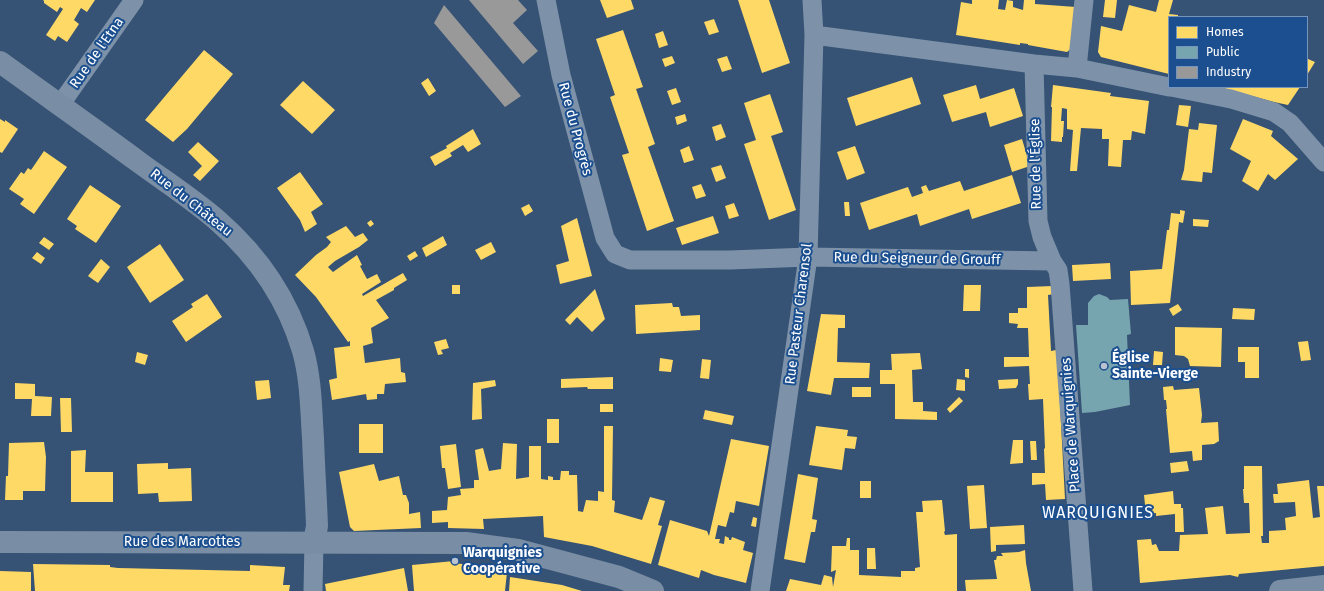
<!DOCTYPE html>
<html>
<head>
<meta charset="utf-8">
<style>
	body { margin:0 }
	#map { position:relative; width:1324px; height:591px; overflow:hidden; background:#365274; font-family:"Fira Sans",sans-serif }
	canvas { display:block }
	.legend { position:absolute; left:1168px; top:16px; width:140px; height:72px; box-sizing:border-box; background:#1b4f8f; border:1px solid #7695bc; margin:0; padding:5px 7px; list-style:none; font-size:12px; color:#fff }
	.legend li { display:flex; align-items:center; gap:8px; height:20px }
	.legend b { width:20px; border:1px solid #7695bc }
</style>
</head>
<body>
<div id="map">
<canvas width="1324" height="591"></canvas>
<ul class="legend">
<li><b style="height:11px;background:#ffd966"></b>Homes</li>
<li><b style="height:11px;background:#76a5af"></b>Public</li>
<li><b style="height:11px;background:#999"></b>Industry</li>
</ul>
</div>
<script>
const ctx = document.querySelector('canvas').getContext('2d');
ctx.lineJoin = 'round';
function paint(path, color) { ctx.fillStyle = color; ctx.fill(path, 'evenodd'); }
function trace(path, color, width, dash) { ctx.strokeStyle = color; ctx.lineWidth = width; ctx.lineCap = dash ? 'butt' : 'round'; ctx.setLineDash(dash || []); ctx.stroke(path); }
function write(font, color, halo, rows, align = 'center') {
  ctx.font = font + ' "Fira Sans",sans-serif'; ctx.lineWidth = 4; ctx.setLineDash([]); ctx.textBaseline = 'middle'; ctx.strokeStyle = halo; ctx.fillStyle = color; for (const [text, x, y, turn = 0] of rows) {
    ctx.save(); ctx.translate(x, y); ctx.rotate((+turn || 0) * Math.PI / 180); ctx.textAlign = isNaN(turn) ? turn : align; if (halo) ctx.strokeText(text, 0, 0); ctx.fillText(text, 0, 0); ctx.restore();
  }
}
const homes = new Path2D(`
	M 43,0 L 95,0 L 87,12 L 81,8 L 74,20 L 79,24 L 67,42 L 58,36 L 55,41 L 46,35 L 63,9 L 60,7 L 57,12 L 44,3 L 44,1 Z
	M 600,0 L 631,0 L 634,9 L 607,18 Z
	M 738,0 L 769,0 L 790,63 L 762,73 Z
	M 972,0 L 999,0 L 998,9 L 1005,10 L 1007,0 L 1013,1 L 1013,7 L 1023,10 L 1024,0 L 1035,0 L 1035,4 L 1076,7 L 1072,48 L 1067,52 L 1028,45 L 1028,44 L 1020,43 L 1020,45 L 956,35 L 961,2 L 972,4 Z
	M 1105,0 L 1117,0 L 1115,18 L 1103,17 Z
	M 1159,0 L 1173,0 L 1169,14 L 1178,15 L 1178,17 L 1169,17 L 1169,74 L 1101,57 L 1098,52 L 1101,26 L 1122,31 L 1129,5 L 1156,12 Z
	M 714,19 L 719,32 L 709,35 L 704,22 Z
	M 623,30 L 643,87 L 636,89 L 655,144 L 648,147 L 674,221 L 647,231 L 622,155 L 629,153 L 610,97 L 615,95 L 596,39 Z
	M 663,31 L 668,45 L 659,48 L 655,34 Z
	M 204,50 L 233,74 L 187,129 L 173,142 L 145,120 Z
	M 672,56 L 675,63 L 665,67 L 662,59 Z
	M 727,56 L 732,69 L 722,72 L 717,59 Z
	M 1308,59 L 1315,62 L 1307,75 L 1307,60 Z
	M 912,77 L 921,104 L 856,126 L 847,98 Z
	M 428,78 L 436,91 L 429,96 L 421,83 Z
	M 303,81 L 335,110 L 312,134 L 280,105 Z
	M 976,85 L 980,99 L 1014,88 L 1023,116 L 990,127 L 986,112 L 952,122 L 943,95 Z
	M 1053,85 L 1111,93 L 1110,96 L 1149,101 L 1145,134 L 1132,131 L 1131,140 L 1123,140 L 1121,167 L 1108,166 L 1109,139 L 1102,139 L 1102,129 L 1081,128 L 1077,171 L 1070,171 L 1073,130 L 1067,129 L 1067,109 L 1062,108 L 1061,121 L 1064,121 L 1063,137 L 1062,137 L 1062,142 L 1051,141 L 1052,107 L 1051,107 Z
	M 1223,87 L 1300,87 L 1288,105 L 1274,102 L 1223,88 Z
	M 676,88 L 681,102 L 672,105 L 667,91 Z
	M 770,94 L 783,132 L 771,136 L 796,210 L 769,220 L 744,144 L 756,140 L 744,103 Z
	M 1179,105 L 1191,106 L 1188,127 L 1176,125 Z
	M 685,114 L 687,121 L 677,125 L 675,117 Z
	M 0,119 L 5,122 L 5,120 L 18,129 L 2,153 L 0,152 Z
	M 1243,119 L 1273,131 L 1271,136 L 1298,159 L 1275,180 L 1268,174 L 1258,191 L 1242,181 L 1251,161 L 1230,149 Z
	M 1199,123 L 1217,125 L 1212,173 L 1203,172 L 1202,182 L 1181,180 L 1184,170 L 1189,129 L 1198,130 Z
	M 721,124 L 726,137 L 716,141 L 712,127 Z
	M 473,129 L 481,144 L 468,152 L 463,145 L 450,153 L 452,156 L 435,166 L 430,157 L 447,148 L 446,146 Z
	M 1022,139 L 1030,166 L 1012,172 L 1004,145 Z
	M 198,142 L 219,161 L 200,181 L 193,175 L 202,166 L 188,152 Z
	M 689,146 L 694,160 L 684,163 L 680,150 Z
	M 855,146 L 865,173 L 847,180 L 837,152 Z
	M 44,151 L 67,167 L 34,214 L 20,204 L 24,199 L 9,189 L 21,172 L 24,174 L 28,168 L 31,170 Z
	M 721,165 L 726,178 L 716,182 L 711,168 Z
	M 300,172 L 323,204 L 311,212 L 317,224 L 305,232 L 300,220 L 277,188 Z
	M 1012,175 L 1021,203 L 972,219 L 969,209 L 920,226 L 917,214 L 869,230 L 860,203 L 908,187 L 912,197 L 923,193 L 921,187 L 926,185 L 929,191 L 960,181 L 964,191 Z
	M 701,184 L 706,196 L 696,199 L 692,187 Z
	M 90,185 L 121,206 L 96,243 L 75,229 L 77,226 L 67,219 Z
	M 844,202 L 849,202 L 850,216 L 845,216 Z
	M 734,203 L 739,216 L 729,219 L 725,206 Z
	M 529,204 L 533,211 L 525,216 L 521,208 Z
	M 1180,210 L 1185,211 L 1183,223 L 1179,222 L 1170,303 L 1131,305 L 1130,271 L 1162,269 L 1167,230 L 1169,230 L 1171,213 L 1180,214 Z
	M 713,216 L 719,233 L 682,245 L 676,228 Z
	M 577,218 L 592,276 L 560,284 L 556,265 L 569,261 L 561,226 Z
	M 1193,219 L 1209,220 L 1208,227 L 1193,226 Z
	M 371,220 L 374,224 L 370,227 L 367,223 Z
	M 346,226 L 355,237 L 363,233 L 368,240 L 359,247 L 335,261 L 328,267 L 333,272 L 357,255 L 362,265 L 360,266 L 367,279 L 377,274 L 381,282 L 362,294 L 363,296 L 403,273 L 407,280 L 394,288 L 394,290 L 376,300 L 389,318 L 371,328 L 373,343 L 363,346 L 365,363 L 400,358 L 401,372 L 405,373 L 406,382 L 385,384 L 384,394 L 377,394 L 377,399 L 367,400 L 366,394 L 332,400 L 329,380 L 337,378 L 334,348 L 350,346 L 350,341 L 348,342 L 316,297 L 295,275 L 316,255 L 327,247 L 331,242 L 326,237 Z
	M 443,236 L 447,245 L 426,257 L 422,248 Z
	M 44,237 L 54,244 L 49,250 L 39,243 Z
	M 491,242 L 496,252 L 481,260 L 475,250 Z
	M 160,244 L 184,280 L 150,303 L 127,267 Z
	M 415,251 L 418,256 L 410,261 L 407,256 Z
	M 37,252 L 45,258 L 41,264 L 32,258 Z
	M 101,259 L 110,267 L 98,283 L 88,276 Z
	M 1110,263 L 1111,279 L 1073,281 L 1072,265 Z
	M 452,285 L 460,285 L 460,294 L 452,294 Z
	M 964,285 L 981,285 L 980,311 L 963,311 Z
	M 1053,286 L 1054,294 L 1048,295 L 1051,351 L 1056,350 L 1058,367 L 1065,499 L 1046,500 L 1045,484 L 1032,485 L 1032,473 L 1045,473 L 1044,449 L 1045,448 L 1043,399 L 1029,400 L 1028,384 L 1030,384 L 1029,366 L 1004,367 L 1004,357 L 1029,357 L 1028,328 L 1017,328 L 1018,324 L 1009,323 L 1009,313 L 1018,313 L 1018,308 L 1027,308 L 1027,287 Z
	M 595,289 L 605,319 L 592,332 L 577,317 L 570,325 L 565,320 Z
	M 207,294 L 222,317 L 186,342 L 172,321 L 193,307 L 191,304 Z
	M 672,303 L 673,307 L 679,307 L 681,316 L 700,315 L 700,330 L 636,334 L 635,305 Z
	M 1178,304 L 1182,310 L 1173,316 L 1169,309 Z
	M 1233,308 L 1255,309 L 1254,320 L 1232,319 Z
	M 821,314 L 845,315 L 845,328 L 838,328 L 837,362 L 870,363 L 869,378 L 834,378 L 831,395 L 807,391 Z
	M 1175,327 L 1222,328 L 1221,367 L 1190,366 L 1188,359 L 1184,356 L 1175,355 Z
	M 446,339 L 449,348 L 441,350 L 443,354 L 438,355 L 434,342 Z
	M 1308,341 L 1311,360 L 1301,361 L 1298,342 Z
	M 1238,347 L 1259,347 L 1259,378 L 1245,378 L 1245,362 L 1238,362 Z
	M 1154,351 L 1163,352 L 1162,365 L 1153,365 Z
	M 137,352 L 148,355 L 145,365 L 135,362 Z
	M 920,353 L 922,369 L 912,370 L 913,402 L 923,402 L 923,411 L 937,412 L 937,420 L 895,419 L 895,384 L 880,384 L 880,370 L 892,370 L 891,354 Z
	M 660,358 L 673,360 L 671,372 L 659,371 Z
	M 702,359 L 711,360 L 709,379 L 700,378 Z
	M 965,369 L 969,369 L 969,378 L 965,377 Z
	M 613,377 L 613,389 L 588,389 L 587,387 L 561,388 L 561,379 Z
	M 957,379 L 965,380 L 965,391 L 956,390 Z
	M 1018,379 L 1018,384 L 1016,388 L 999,389 L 998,380 Z
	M 269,380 L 271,398 L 257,400 L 255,381 Z
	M 495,380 L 496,386 L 481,389 L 482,419 L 472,420 L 473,383 Z
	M 15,383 L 35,384 L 35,396 L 52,397 L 51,416 L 31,416 L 32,399 L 15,399 Z
	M 1173,386 L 1174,390 L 1199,388 L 1202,415 L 1201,423 L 1218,422 L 1219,441 L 1214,444 L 1202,445 L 1202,460 L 1193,461 L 1192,451 L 1170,453 L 1166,409 L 1167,409 L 1166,400 L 1164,400 L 1163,387 Z
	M 852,387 L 871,387 L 871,397 L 852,397 Z
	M 959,397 L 963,401 L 950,413 L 947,409 Z
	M 60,398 L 71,398 L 72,432 L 61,432 Z
	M 600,404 L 613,404 L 613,412 L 600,412 Z
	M 705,410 L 734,416 L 732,425 L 703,419 Z
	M 547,419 L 559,419 L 559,443 L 547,443 Z
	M 359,424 L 383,424 L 383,453 L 359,453 Z
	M 604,426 L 613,426 L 612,500 L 615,501 L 614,512 L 642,520 L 650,497 L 665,501 L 658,525 L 662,526 L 651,564 L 592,546 L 544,537 L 543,516 L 483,519 L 484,529 L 448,528 L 448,522 L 432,523 L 432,511 L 447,510 L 448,497 L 461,495 L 460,489 L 474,488 L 474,480 L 479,480 L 475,450 L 483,448 L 489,471 L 501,469 L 503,443 L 517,444 L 516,479 L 529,477 L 529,446 L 541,446 L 541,479 L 548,480 L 548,476 L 553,477 L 553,480 L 560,480 L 561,471 L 569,471 L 569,475 L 577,475 L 578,511 L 583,512 L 586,500 L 598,501 L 598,491 L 604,492 Z
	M 816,426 L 848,430 L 847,436 L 857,437 L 855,449 L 845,448 L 842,470 L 809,465 Z
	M 731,439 L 769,446 L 759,506 L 736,501 L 734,513 L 730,512 L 726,527 L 718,525 L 715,539 L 720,539 L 719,543 L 724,544 L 725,536 L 729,538 L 729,540 L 731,540 L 732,537 L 745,542 L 743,550 L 753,553 L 746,583 L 714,575 L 701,570 L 699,578 L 658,565 L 670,520 L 707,531 L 709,536 Z
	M 1013,440 L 1023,440 L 1023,463 L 1010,464 Z
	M 1030,441 L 1036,441 L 1037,460 L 1031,460 Z
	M 44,442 L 46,457 L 45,491 L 23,491 L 23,500 L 5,500 L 6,476 L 8,476 L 9,443 Z
	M 456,444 L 461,487 L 448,489 L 445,468 L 442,468 L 440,446 Z
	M 86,450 L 85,472 L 113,472 L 113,502 L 71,502 L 71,451 Z
	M 1187,461 L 1189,471 L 1171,473 L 1170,463 Z
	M 168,463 L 168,469 L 191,468 L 192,501 L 159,502 L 158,493 L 138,494 L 137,464 Z
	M 374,464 L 379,481 L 399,476 L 403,495 L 406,495 L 409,503 L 409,514 L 420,512 L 421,528 L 354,531 L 350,527 L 339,472 Z
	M 1244,466 L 1262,466 L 1263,536 L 1261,536 L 1262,543 L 1269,543 L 1269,531 L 1286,530 L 1285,518 L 1296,516 L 1295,502 L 1274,503 L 1273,494 L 1278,494 L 1277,484 L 1309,480 L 1313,518 L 1320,517 L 1317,486 L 1324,486 L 1324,566 L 1239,574 L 1238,577 L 1230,575 L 1140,583 L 1137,540 L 1151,539 L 1152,545 L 1156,544 L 1159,551 L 1179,551 L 1180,535 L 1208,534 L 1205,508 L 1223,506 L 1226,534 L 1250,533 L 1249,503 L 1244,503 L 1243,489 L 1244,489 Z
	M 798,474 L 818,478 L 812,519 L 817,520 L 815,532 L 811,532 L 805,563 L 784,559 Z
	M 860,481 L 871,481 L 871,498 L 860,498 Z
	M 984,485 L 987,528 L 970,529 L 967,486 Z
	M 1173,491 L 1174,504 L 1181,504 L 1181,508 L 1183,508 L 1184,532 L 1175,532 L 1175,514 L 1156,516 L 1156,513 L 1146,514 L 1144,495 Z
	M 942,500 L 945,531 L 944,532 L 945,535 L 957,534 L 957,591 L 786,591 L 790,579 L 821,585 L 824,575 L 832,577 L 833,587 L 836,570 L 831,572 L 832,546 L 846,546 L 847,538 L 850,538 L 850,550 L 859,550 L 859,575 L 901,577 L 901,571 L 915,571 L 915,568 L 920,567 L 916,512 L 923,512 L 922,501 Z
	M 753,517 L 757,518 L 756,527 L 751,526 Z
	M 1024,525 L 1025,544 L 996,545 L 996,551 L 991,552 L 990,527 Z
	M 867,548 L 875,548 L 876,569 L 867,569 Z
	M 1025,550 L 1026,563 L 1031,591 L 966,591 L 965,580 L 997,579 L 994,560 L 996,560 L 997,556 L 1003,556 L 1001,553 L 1019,552 Z
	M 454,561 L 454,563 L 485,567 L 484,569 L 507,572 L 505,591 L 414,591 L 412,565 Z
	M 33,564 L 110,565 L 110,567 L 118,568 L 250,571 L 250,565 L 285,567 L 283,585 L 290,585 L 289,591 L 35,591 Z
	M 404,568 L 408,591 L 326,591 L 325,584 Z
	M 0,571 L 31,572 L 31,591 L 0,591 Z
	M 510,577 L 562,585 L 582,591 L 509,591 Z`);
const public = new Path2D(`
	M 1099,294 L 1107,297 L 1110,300 L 1128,299 L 1131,334 L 1127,335 L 1130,405 L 1095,412 L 1082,413 L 1076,325 L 1088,325 L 1088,303 L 1094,296 Z`);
const industry = new Path2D(`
	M 469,0 L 518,0 L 527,10 L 513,23 L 538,51 L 523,64 Z
	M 444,5 L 521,96 L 505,107 L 434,23 Z`);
const street = new Path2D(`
	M 546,0 L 561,75 L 605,238 L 615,254 L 630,260 L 730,260 L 808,257 L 1052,261
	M 812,0 L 814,35 L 1034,64 L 1077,68 L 1169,87
	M 1034,64 L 1038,221 L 1042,237 L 1052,261 L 1058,270 L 1060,284 L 1083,591
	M 1077,68 L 1084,0
	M 1171,87 L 1231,99 L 1274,112 L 1290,123 L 1324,162
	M 60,105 L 134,0
	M 313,591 L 314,542
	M 760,591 L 808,257 L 814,35`);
const secondary = new Path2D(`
	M 0,62 C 47,96 94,129 140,163 C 166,182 194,200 218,221 C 258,256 288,300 303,351 C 311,379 311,409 313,438 C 314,468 316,497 317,526 L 314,542
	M 0,542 L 466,543 L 518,550 L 619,577 L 653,591
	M 1280,591 L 1324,586`);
const markers = [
	[1104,366,4,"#b9c2ce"],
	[455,561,4,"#b9c2ce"]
];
const streetNames = [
	["Rue de l'Etna",97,53,-55],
	["Rue du Progrès",575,129,75],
	["Rue de l'Église",1036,164,-91],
	["Rue du Château",191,203,38],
	["Rue du Seigneur de Grouff",917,259,1],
	["Rue Pasteur Charensol",799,314,-83],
	["Place de Warquignies",1071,425,-94],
	["Rue des Marcottes",182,542]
];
const poiNames = [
	["Église",1112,358],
	["Sainte-Vierge",1112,374],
	["Warquignies",463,553],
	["Coopérative",463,569]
];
const quarterNames = [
	["WARQUIGNIES",1098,514]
];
paint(homes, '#ffd966');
paint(public, '#76a5af');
paint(industry, '#999');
trace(street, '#7d92a8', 19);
trace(secondary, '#798da4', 22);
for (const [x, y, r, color] of markers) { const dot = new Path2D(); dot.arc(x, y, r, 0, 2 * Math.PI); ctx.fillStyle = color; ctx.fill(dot); trace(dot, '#1b4f8f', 1.5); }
write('14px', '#fff', '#1b4f8f', streetNames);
write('bold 14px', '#fff', '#1b4f8f', poiNames, 'left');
ctx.letterSpacing = '1px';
write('16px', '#fff', '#1b4f8f', quarterNames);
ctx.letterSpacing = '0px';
</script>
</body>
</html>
